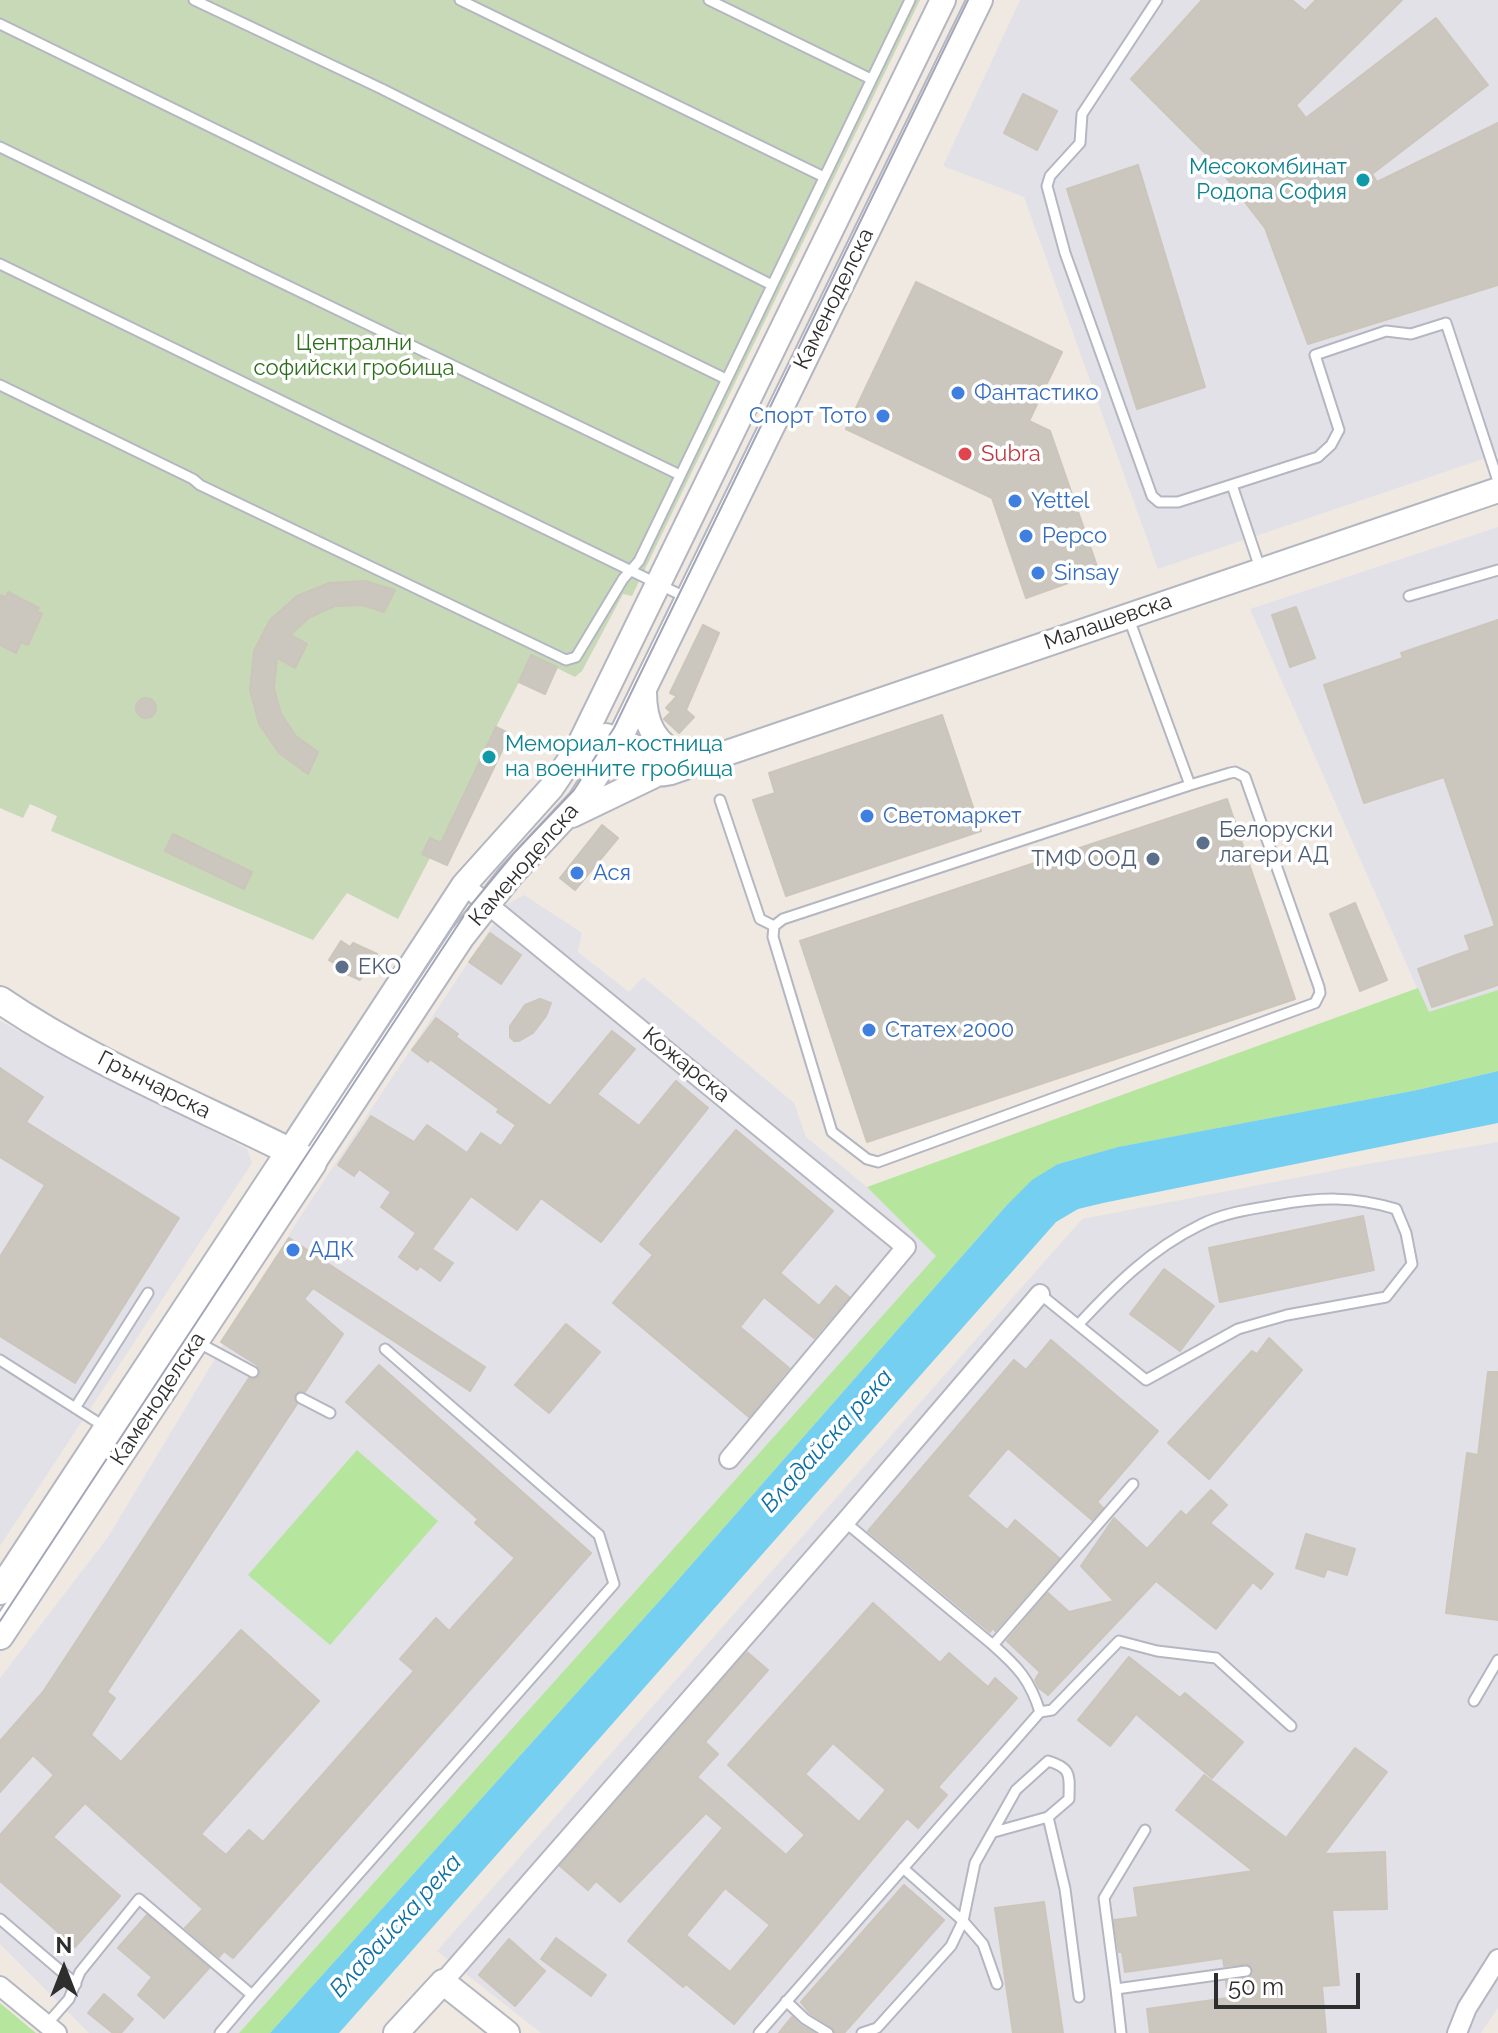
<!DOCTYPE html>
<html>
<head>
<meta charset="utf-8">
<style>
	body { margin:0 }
	#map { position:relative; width:1498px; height:2033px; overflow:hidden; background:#efe9e1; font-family:Raleway,sans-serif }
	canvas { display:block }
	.north { position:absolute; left:24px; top:1929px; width:80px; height:80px; -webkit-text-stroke:6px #fff; paint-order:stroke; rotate:0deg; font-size:22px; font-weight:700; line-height:32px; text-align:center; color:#2e2e2e }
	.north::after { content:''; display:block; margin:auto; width:28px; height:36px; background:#2e2e2e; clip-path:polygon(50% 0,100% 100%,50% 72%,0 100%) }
	.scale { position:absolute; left:1214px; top:1973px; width:146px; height:36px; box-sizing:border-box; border:4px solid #2e2e2e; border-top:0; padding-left:10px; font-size:24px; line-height:28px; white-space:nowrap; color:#2e2e2e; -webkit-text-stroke:6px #fff; paint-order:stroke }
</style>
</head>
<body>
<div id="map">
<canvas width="1498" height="2033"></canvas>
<div class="north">N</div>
<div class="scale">50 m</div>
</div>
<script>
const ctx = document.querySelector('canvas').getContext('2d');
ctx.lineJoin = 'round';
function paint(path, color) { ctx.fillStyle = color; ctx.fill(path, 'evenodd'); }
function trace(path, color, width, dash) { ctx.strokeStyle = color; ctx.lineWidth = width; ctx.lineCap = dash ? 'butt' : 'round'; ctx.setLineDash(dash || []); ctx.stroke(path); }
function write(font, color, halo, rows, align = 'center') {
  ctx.font = font + ' Raleway,sans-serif'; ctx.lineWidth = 7; ctx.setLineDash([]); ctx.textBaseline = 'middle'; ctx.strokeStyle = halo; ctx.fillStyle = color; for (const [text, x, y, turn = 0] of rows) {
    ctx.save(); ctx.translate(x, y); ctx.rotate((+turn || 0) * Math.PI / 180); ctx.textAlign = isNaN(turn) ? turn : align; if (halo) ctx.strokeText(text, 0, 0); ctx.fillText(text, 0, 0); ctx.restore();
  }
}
const industrial = new Path2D(`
	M 1020,0 L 1498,0 L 1498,454 L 1158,569 L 1024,197 L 943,166 Z
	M 1498,527 L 1498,990 L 1428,1013 L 1250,609 Z
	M 524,895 L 582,933 L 578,952 L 629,992 L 643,977 L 794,1103 L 806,1137 L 867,1187 L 937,1256 L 239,2033 L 89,2033 L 0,1944 L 0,1678 L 108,1537 L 298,1220 L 506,905 Z
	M 0,1021 L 247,1149 L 252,1163 L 0,1546 Z
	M 1498,1142 L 1498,2008 L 1481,2033 L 541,2033 L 437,1951 L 1082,1219 L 1373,1163 Z`);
const green = new Path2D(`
	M 1418,988 L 1429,1012 L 1498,990 L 1498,1071 L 1417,1090 L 1119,1147 L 1058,1164 L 1006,1206 L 663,1597 L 270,2033 L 239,2033 L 936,1256 L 867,1187 Z
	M 357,1450 L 438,1521 L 330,1645 L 248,1575 Z
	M 0,2003 L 36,2033 L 0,2033 Z`);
const cemetery = new Path2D(`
	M 0,0 L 920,0 L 632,596 L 623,594 L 582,671 L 575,677 L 557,668 L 545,694 L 519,682 L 496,727 L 510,734 L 447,865 L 430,858 L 398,919 L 347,893 L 313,940 L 51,831 L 57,816 L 30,804 L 23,818 L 0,808 Z`);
const water = new Path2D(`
	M 1498,1071 L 1498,1123 L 1103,1203 L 1078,1209 L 1056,1222 L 339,2033 L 270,2033 L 663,1597 L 1006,1206 L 1032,1180 L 1058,1164 L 1118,1147 L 1417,1090 Z`);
const building = new Path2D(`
	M 1202,0 L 1292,0 L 1305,11 L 1316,0 L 1402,0 L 1296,105 L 1306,118 L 1436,18 L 1488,85 L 1372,174 L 1377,182 L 1498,123 L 1498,285 L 1308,344 L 1265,228 L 1214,162 L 1131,79 Z
	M 1023,94 L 1057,111 L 1037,150 L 1004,133 Z
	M 1138,165 L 1205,387 L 1137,409 L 1067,189 Z
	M 916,282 L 1062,352 L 1029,421 L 1050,431 L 1099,572 L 1026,598 L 992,498 L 846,429 Z
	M 365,581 L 395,590 L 384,612 L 362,605 L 335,606 L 310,617 L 290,635 L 307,644 L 295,668 L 277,658 L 274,688 L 281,714 L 296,736 L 318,752 L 308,774 L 279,753 L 259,724 L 250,690 L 254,651 L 270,620 L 297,596 L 329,583 Z
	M 8,592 L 39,608 L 37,612 L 42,614 L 28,645 L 21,642 L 16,653 L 0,645 L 0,595 L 6,597 Z
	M 1296,607 L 1315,658 L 1290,667 L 1272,615 Z
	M 1498,620 L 1498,985 L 1432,1007 L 1418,969 L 1470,950 L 1465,936 L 1495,926 L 1444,777 L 1364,803 L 1324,685 L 1403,658 L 1401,653 Z
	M 703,625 L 719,633 L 686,710 L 694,717 L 679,733 L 664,719 L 671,712 L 666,708 L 677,696 L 670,693 Z
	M 531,655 L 557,667 L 545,694 L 519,682 Z
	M136 708a10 10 0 1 1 20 0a10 10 0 1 1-20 0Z
	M 942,715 L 981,831 L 786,896 L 753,800 L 775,793 L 769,773 Z
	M 496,727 L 510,734 L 447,865 L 422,854 L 430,838 L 441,843 Z
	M 1227,799 L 1295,999 L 867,1142 L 800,941 Z
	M 602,825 L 618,838 L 575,890 L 560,878 Z
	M 173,834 L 252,872 L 244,889 L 165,851 Z
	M 1355,903 L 1387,980 L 1360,991 L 1330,914 Z
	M 490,933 L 521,955 L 501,984 L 469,962 Z
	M 341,941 L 350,947 L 353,943 L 377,954 L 360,980 L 336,969 L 338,966 L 329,960 Z
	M 540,999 L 551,1003 L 546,1016 L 533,1033 L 519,1041 L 514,1041 L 510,1037 L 510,1026 L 525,1005 Z
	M 436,1018 L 458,1034 L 456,1037 L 550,1106 L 612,1031 L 635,1049 L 597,1094 L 639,1126 L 676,1081 L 708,1108 L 601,1242 L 541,1198 L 517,1230 L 471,1196 L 432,1249 L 453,1263 L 440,1281 L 420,1266 L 417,1270 L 399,1257 L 416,1233 L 381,1207 L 391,1192 L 359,1169 L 354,1176 L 338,1165 L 371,1116 L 414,1142 L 427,1125 L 467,1153 L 481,1133 L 501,1146 L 516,1125 L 497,1112 L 499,1109 L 430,1059 L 428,1062 L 412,1050 Z
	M 0,1068 L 43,1097 L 26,1122 L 179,1218 L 75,1383 L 0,1336 L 0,1257 L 45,1185 L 0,1157 Z
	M 736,1130 L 833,1211 L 780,1273 L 819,1306 L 836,1286 L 849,1297 L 814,1338 L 764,1297 L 740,1327 L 789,1368 L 749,1417 L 613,1303 L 653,1255 L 640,1244 Z
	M 1363,1216 L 1374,1270 L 1220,1302 L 1209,1248 Z
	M 289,1238 L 485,1367 L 470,1391 L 313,1288 L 304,1299 L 343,1334 L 305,1392 L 300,1391 L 295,1394 L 294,1399 L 297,1404 L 107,1692 L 115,1698 L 91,1735 L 121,1762 L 241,1630 L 319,1701 L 201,1834 L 226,1855 L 249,1830 L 263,1842 L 414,1671 L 400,1659 L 436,1618 L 449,1631 L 515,1558 L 475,1523 L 478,1519 L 346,1402 L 379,1365 L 591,1553 L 233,1958 L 224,1951 L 219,1957 L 185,1928 L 203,1909 L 85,1803 L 53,1837 L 120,1896 L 75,1947 L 0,1881 L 0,1835 L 54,1775 L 33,1755 L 0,1792 L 0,1741 L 43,1692 L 249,1378 L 254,1379 L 259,1376 L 260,1371 L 257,1365 L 221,1342 Z
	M 1164,1269 L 1214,1306 L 1180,1351 L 1130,1314 Z
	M 566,1324 L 600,1352 L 549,1413 L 515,1385 Z
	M 1269,1338 L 1302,1370 L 1209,1479 L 1168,1443 L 1252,1351 L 1257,1354 Z
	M 1051,1340 L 1158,1431 L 1097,1502 L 1103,1508 L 1092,1520 L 1008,1448 L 967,1496 L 1007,1530 L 1015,1520 L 1059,1558 L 995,1631 L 993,1628 L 990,1632 L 868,1531 L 1014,1360 L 1026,1370 Z
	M 1488,1372 L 1498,1372 L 1498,1620 L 1446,1613 L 1467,1453 L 1478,1455 Z
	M 1211,1490 L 1227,1505 L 1210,1523 L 1273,1574 L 1261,1589 L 1253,1582 L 1216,1629 L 1156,1581 L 1048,1695 L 1039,1688 L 1035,1680 L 1040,1672 L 1007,1641 L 1048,1593 L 1069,1612 L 1114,1601 L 1081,1566 L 1114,1518 L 1147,1549 L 1181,1511 L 1186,1516 Z
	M 1306,1534 L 1355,1549 L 1347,1575 L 1327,1569 L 1324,1577 L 1296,1568 Z
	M 873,1603 L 940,1663 L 949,1653 L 988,1687 L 995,1678 L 1017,1698 L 938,1787 L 947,1795 L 918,1828 L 907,1818 L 734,2024 L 686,1984 L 683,1987 L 628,1941 L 723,1828 L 706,1813 L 620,1902 L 596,1881 L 588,1890 L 560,1866 L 747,1652 L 768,1670 L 705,1742 L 718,1754 L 697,1777 L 786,1855 L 805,1835 L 728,1765 ZM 833,1743 L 886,1790 L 859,1822 L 805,1774 ZM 725,1888 L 770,1925 L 730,1972 L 686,1935 Z
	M 1129,1657 L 1180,1698 L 1185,1693 L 1243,1742 L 1212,1778 L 1136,1714 L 1110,1746 L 1078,1720 Z
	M 1355,1748 L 1387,1772 L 1324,1854 L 1385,1852 L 1387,1909 L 1332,1910 L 1339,1985 L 1322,1986 L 1326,2033 L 1150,2033 L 1147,2009 L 1228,1998 L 1226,1981 L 1248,1978 L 1253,1971 L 1248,1964 L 1224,1966 L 1223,1958 L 1125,1972 L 1122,1952 L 1119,1952 L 1114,1920 L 1138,1917 L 1134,1888 L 1253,1871 L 1176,1810 L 1204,1775 L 1286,1838 Z
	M 904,1885 L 944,1920 L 844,2033 L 835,2033 L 832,2027 L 810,2013 L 801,2002 Z
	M 1044,1902 L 1063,2033 L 1013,2033 L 995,1908 Z
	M 147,1915 L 209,1968 L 164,2018 L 138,1995 L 152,1977 L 118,1948 Z
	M 556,1938 L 606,1975 L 591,1996 L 541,1959 Z
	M 509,1939 L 545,1971 L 515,2006 L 479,1975 Z
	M 104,1994 L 133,2019 L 121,2033 L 113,2033 L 88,2013 Z
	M 792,2017 L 800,2025 L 814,2033 L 779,2033 Z`);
const service = new Path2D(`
	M 194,0 L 382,89 L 772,285
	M 460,0 L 824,177
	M 709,0 L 871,79
	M 1157,0 L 1082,114 L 1080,143 L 1050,176 L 1047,186 L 1065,253 L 1152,496 L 1159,502 L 1178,502 L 1318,457 L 1331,445 L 1339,430 L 1315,355 L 1386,331 L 1411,334 L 1446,323 L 1498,481
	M 0,24 L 726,379
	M 0,147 L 680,475
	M 0,264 L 685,597
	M 0,385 L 193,479 L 200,485 L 566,660 L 576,657 L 623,579 L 639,561 L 910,0
	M 1232,485 L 1261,571
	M 1409,596 L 1498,570
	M 1129,619 L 1190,785 L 783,919 L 774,926 L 773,937 L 832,1132 L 867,1159 L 878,1162 L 1315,1003 L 1320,993 L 1319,987 L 1245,777 L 1235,772 L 1230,773 L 1190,785
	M 720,800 L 760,919 L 774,926
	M 1040,1294 L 1146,1380 L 1238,1329 L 1287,1315 L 1386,1297 L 1412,1264 L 1406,1233 L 1396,1209 C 1353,1196 1320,1197 1276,1205 C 1251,1209 1223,1213 1200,1225 C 1151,1249 1114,1286 1078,1325
	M 199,1343 L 253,1372
	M 0,1360 L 105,1427
	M 301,1398 L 330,1413
	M 75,1408 L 148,1293
	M 845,1522 L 993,1645
	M 1474,1701 L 1498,1660
	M 1040,1712 L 1052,1710 L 1119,1641 L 1157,1651 L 1216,1658 L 1291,1726
	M 1048,1817 L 1065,1889 L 1079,1997
	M 903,1868 L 963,1921 L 983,1944 L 997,1984
	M 0,1919 L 76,1984
	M 1116,1989 L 1104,1898 L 1145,1830
	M 786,2001 L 805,2019 L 828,2033
	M 47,2024 L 69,1999 L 80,1972 L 139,1899 L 252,1995 L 614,1584 L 599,1535 L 385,1349
	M 220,2033 L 252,1995
	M 759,2033 L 1040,1712 C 1030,1680 1018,1667 993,1645 L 1133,1484
	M 862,2033 L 877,2028 L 951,1946 L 963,1921 L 975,1863 L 1016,1790 L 1048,1761 C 1073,1768 1069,1777 1069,1799 L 1048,1817 L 994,1832
	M 1121,2033 L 1116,1989 L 1246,1971`);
const minor = new Path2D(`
	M 464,885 L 906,1247 L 729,1459
	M 443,1982 L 845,1522 L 1040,1294
	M 0,1986 L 57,2033
	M 1457,2033 L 1467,2008 L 1498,1959`);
const tertiary = new Path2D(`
	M 644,692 C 644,723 654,745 684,757
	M 606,736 L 658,757 L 693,757
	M 592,754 C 619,765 641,779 671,772 L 1498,490
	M 572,815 L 653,776
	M 290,1151 L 464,885 L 551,788 L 578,748 L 943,0
	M 313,1163 L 462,937 L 510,876 L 580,801 L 618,742 L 980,0
	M 396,2033 L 443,1982 L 507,2033`);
const secondary = new Path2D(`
	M 0,1000 C 97,1066 208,1109 313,1163 L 0,1636
	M 0,1591 L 290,1151`);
const tram = new Path2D(`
	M 0,1621 L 471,905 L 514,853 L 574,790 L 614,728 L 968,0`);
const markers = [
	[1363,180,8,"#0f9aa8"],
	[958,393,8,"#3f7fe0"],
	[883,416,8,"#3f7fe0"],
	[965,454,8,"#e0444e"],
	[1015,501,8,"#3f7fe0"],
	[1026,536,8,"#3f7fe0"],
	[1038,573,8,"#3f7fe0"],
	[489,757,8,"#0f9aa8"],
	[867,816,8,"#3f7fe0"],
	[1203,843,8,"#5c6f8a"],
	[1153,859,8,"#5c6f8a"],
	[577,873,8,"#3f7fe0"],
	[342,967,8,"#5c6f8a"],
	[869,1030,8,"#3f7fe0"],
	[293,1250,8,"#3f7fe0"]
];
const cultureNames = [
	["Месокомбинат",1347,167],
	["Родопа София",1347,192],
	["Мемориал-костница",505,744,"left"],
	["на военните гробища",505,769,"left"]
];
const streetNames = [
	["Каменоделска",834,299,-64],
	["Малашевска",1108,622,-19],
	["Каменоделска",524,865,-49],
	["Кожарска",686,1065,39],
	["Грънчарска",154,1085,27],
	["Каменоделска",158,1399,-57]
];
const parkNames = [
	["Централни",354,343],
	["софийски гробища",354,368]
];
const shopNames = [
	["Фантастико",974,393],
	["Спорт Тото",867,416,"right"],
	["Yettel",1031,501],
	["Pepco",1042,536],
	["Sinsay",1054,573],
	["Светомаркет",883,816],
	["Ася",593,873],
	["Статех 2000",885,1030],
	["АДК",309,1250]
];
const healthNames = [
	["Subra",981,454]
];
const serviceNames = [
	["Белоруски",1219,830],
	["лагери АД",1219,855],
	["ТМФ ООД",1137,859,"right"],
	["EKO",358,967]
];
const waterNames = [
	["Владайска река",827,1441,-48],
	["Владайска река",396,1926,-48]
];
paint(industrial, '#e3e1e8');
paint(green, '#b6e59e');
paint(cemetery, '#c8d9b8');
paint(water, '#75cff0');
paint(building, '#cbc7bf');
trace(building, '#cbc5ba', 2);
trace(service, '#b4b7c1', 13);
trace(minor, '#b4b7c1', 22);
trace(tertiary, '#b4b7c1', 28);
trace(secondary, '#b4b7c1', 30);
trace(service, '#fff', 9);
trace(minor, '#fff', 18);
trace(tertiary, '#fff', 24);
trace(secondary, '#fff', 26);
trace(tram, '#a3a6b8', 2);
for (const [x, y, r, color] of markers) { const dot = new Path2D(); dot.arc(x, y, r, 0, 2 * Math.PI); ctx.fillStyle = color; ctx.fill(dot); trace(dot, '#fff', 3); }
write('22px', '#0d838f', '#fff', cultureNames, 'right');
write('22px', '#2e2e2e', '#fff', streetNames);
write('22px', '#2c6e1b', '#fff', parkNames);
write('22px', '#366cbe', '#fff', shopNames, 'left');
write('22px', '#be3a42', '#fff', healthNames, 'left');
write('22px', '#4e5e75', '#fff', serviceNames, 'left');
write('italic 24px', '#0d6fa3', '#fff', waterNames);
</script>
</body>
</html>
